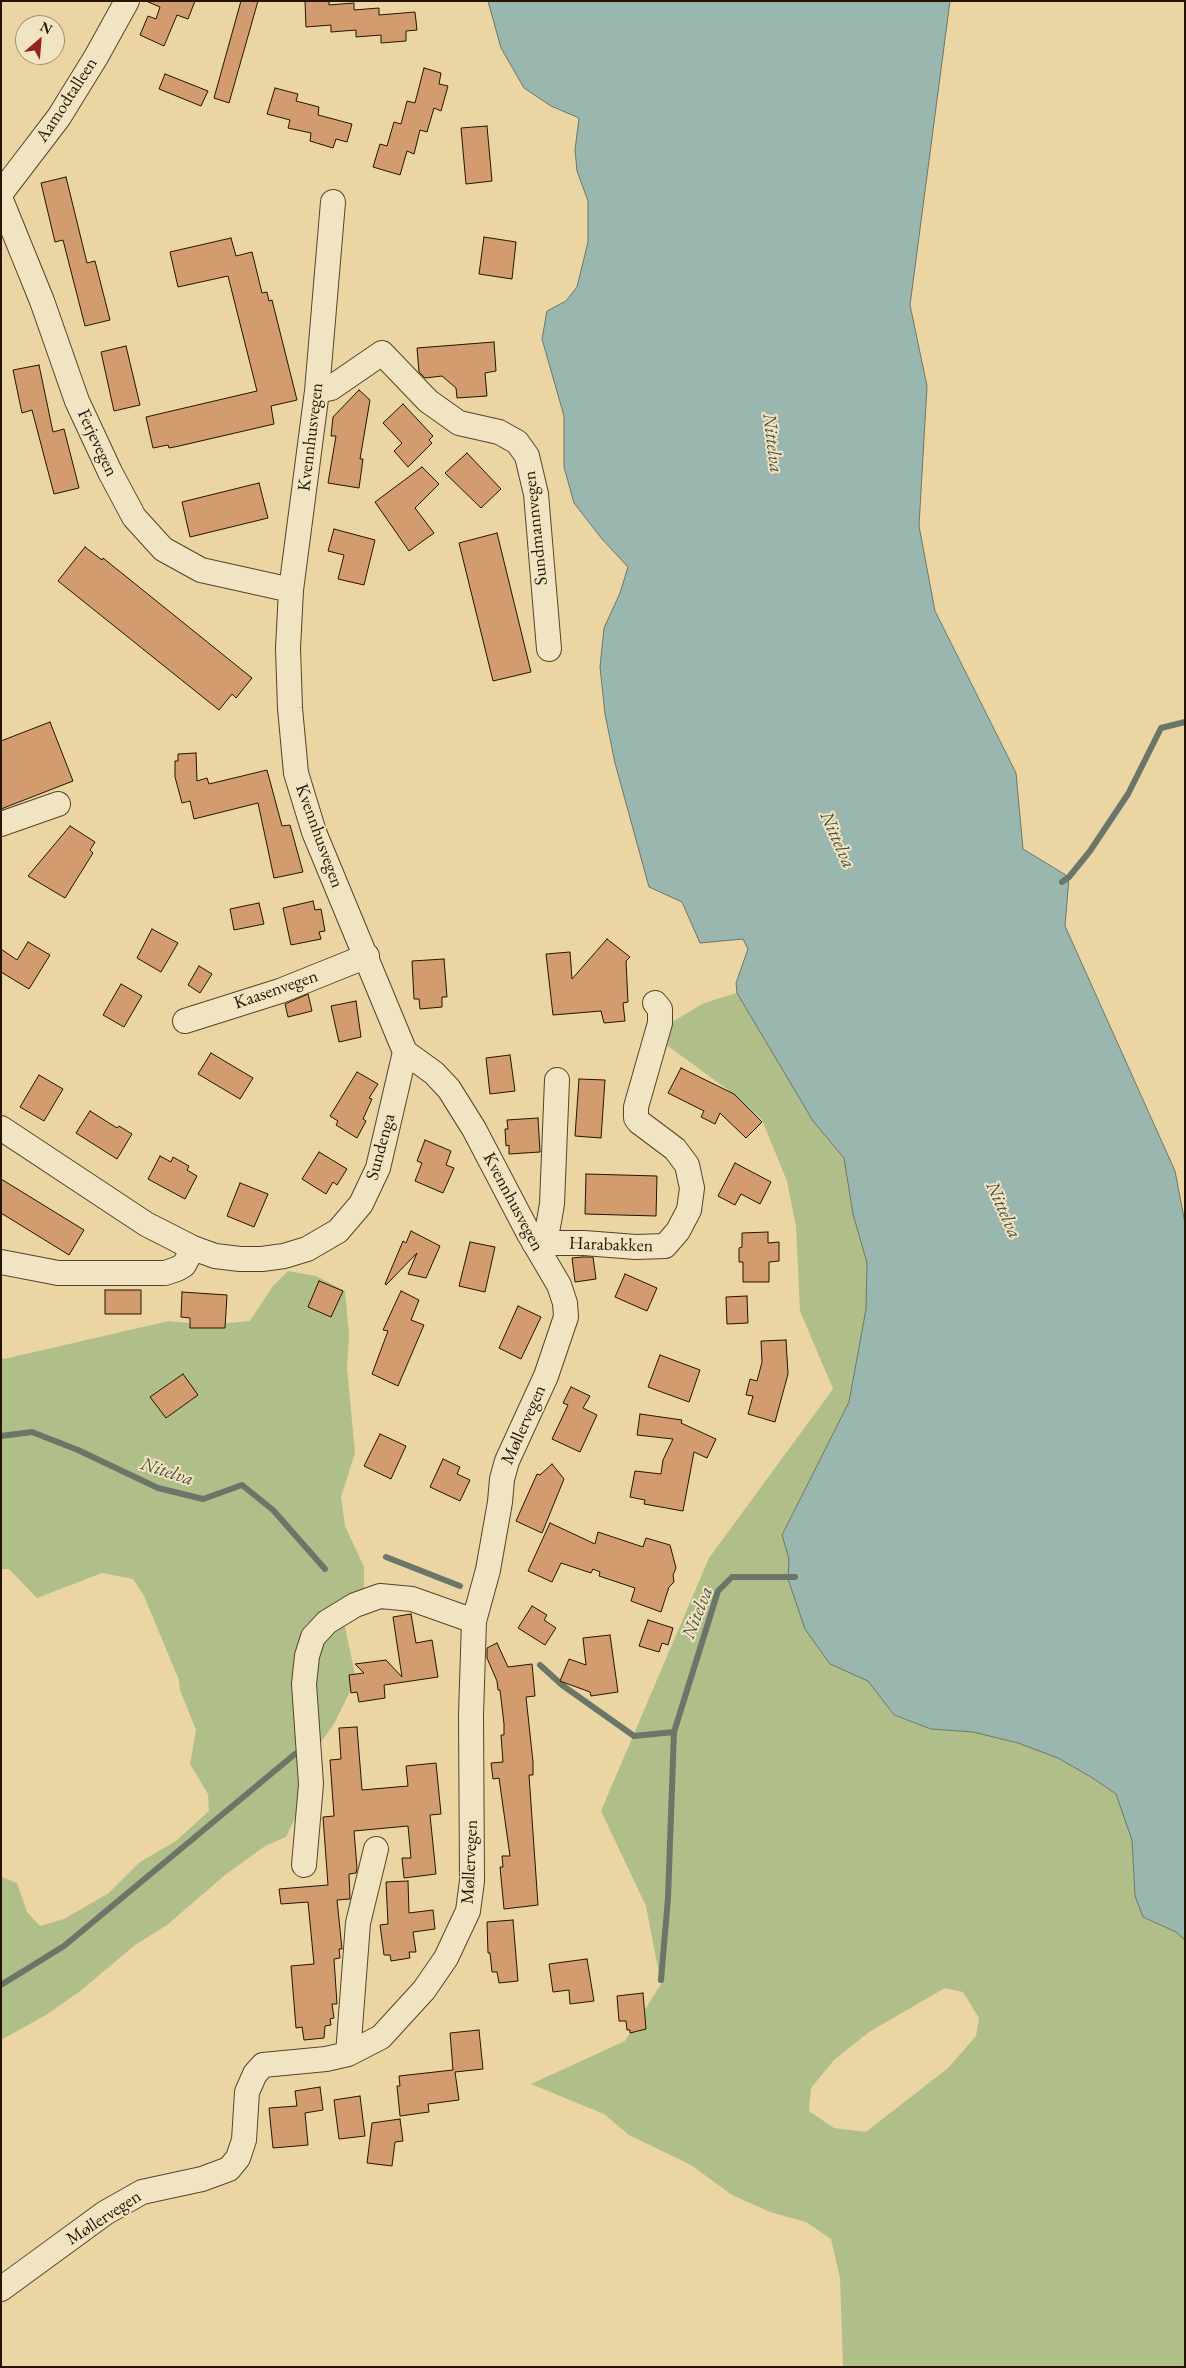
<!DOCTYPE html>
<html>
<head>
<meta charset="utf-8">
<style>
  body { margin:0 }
  #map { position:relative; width:1186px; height:2368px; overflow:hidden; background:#ead5a3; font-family:"EB Garamond",serif }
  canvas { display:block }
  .frame { position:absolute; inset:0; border:2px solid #241400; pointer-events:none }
  .north { position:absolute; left:15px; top:15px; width:50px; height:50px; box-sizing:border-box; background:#f1e4c3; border:1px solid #9f9175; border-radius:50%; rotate:27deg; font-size:14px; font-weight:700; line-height:20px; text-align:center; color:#241400 }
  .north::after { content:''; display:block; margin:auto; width:18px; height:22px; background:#8f2418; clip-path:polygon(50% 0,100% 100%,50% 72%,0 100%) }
</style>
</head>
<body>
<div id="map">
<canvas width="1186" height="2368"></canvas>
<div class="frame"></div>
<div class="north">N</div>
</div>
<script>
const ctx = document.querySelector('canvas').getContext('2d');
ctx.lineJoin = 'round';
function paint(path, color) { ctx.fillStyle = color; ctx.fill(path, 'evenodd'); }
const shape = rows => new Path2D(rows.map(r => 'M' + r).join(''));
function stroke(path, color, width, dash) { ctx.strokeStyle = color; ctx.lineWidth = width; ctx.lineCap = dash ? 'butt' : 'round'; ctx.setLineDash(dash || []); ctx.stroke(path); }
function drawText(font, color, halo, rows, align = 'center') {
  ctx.font = font + ' "EB Garamond",serif'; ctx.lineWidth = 4; ctx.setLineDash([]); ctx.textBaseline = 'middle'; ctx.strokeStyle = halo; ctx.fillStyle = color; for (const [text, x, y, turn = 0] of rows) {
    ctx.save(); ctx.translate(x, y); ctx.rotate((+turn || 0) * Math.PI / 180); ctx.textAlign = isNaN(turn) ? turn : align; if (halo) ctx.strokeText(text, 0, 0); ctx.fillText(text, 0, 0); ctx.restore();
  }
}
const green = shape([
  [737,993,813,1120,844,1158,853,1214,867,1263,866,1309,849,1402,782,1535,789,1559,788,1579,805,1629,830,1664,868,1681,894,1716,931,1729,973,1732,1018,1743,1058,1758,1091,1777,1116,1794,1132,1840,1135,1896,1143,1917,1176,1932,1185,1940,1185,2367,843,2367,840,2278,831,2239,806,2222,770,2212,732,2195,691,2165,629,2135,604,2114,531,2084,625,2041,661,1984,646,1906,601,1811,709,1558,833,1389,800,1311,796,1226,787,1181,762,1120,735,1095,657,1038,669,1024,704,1003],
  [945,1988,963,1992,979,2018,976,2036,948,2068,866,2132,834,2128,809,2111,811,2088,834,2060,869,2032],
  [288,1271,316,1276,345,1291,349,1334,347,1368,355,1453,341,1497,345,1526,364,1567,364,1591,342,1613,356,1679,334,1724,310,1757,305,1797,286,1837,265,1846,225,1875,167,1925,135,1945,79,1992,46,2015,1,2040,1,1877,17,1883,27,1912,40,1926,64,1919,109,1893,140,1862,176,1841,209,1811,208,1794,190,1764,196,1730,180,1690,179,1680,144,1596,133,1579,102,1573,37,1598,9,1569,1,1569,1,1358,4,1359,169,1321,208,1325,250,1321,273,1286]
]);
const water = shape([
  [488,1,950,1,910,305,927,386,919,526,935,611,1016,773,1023,849,1069,877,1065,926,1175,1171,1185,1223,1185,1940,1176,1932,1143,1917,1135,1896,1132,1840,1116,1794,1091,1777,1058,1758,1018,1743,973,1732,931,1729,894,1715,868,1681,830,1664,805,1629,788,1579,789,1559,782,1535,849,1402,866,1309,867,1263,853,1214,844,1158,813,1121,737,993,736,983,748,949,743,939,700,943,682,902,649,887,615,763,605,714,600,667,604,628,620,593,628,567,602,539,574,503,564,467,564,416,542,339,547,311,566,301,577,287,588,242,588,201,577,171,575,150,579,118,551,106,524,88,501,48,488,1]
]);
const stream = shape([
  [1062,882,1069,877,1090,851,1128,794,1161,728,1185,722],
  [1,1436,32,1432,78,1450,158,1488,203,1499,242,1485,273,1510,325,1569],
  [386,1557,460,1586],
  [540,1665,562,1685,634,1736,674,1732,718,1591,732,1577,795,1577],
  [661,1980,668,1898,674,1732],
  [1,1985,64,1946,295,1754]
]);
const building = shape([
  [146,1,195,1,188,19,177,15,164,46,140,35,148,16,156,19,160,7,146,1],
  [241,1,258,1,229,103,214,98,241,1],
  [305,1,329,1,329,5,354,3,354,10,379,8,379,15,415,12,417,30,406,31,406,41,381,43,381,35,356,37,356,30,331,32,331,25,306,27,305,1],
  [424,68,441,73,439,84,448,86,441,111,434,108,427,132,420,130,414,154,407,151,400,175,373,167,380,144,387,146,394,122,401,124,407,101,415,103,424,68],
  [165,74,208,91,201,106,159,89,165,74],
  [275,88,298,94,296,101,319,107,318,115,352,124,347,142,336,139,333,148,310,141,311,133,288,128,290,120,267,114,275,88],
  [487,126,492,181,466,184,461,128,487,126],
  [66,177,87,263,95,261,110,320,85,326,63,240,55,242,41,183,66,177],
  [484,237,516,242,512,279,479,274,484,237],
  [231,238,236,256,252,252,262,293,267,292,269,301,272,300,297,400,271,406,274,424,179,446,169,448,168,445,153,448,146,417,257,391,228,276,178,287,170,252,231,238],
  [494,342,496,371,485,373,487,396,457,398,456,388,442,376,425,378,419,372,417,348,494,342],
  [126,346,140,405,114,411,101,352,126,346],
  [39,365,53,432,64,429,79,488,54,494,32,410,22,413,13,370,39,365],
  [359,390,370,400,360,459,363,459,359,488,328,483,336,436,331,436,333,417,359,390],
  [403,404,433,436,429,440,432,443,408,467,394,451,402,443,383,423,403,404],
  [467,453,501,489,481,508,445,473,467,453],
  [422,467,439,484,415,508,434,533,409,551,375,502,422,467],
  [259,483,268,518,190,537,182,502,259,483],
  [334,529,375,540,364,585,338,579,344,555,328,551,334,529],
  [497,533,531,672,493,681,459,543,497,533],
  [85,547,102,560,103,558,252,678,236,698,232,694,219,710,58,581,85,547],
  [50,722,73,781,1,809,1,741,50,722],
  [196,753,197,781,207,778,209,784,267,770,282,826,290,825,303,872,274,878,258,803,194,819,190,801,182,803,175,777,175,761,178,761,178,754,196,753],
  [70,826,95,842,90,850,93,853,65,898,28,876,70,826],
  [313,901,315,910,321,909,325,931,319,932,321,939,291,945,283,908,313,901],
  [259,903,264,924,234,930,230,909,259,903],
  [152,929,178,943,161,972,137,958,152,929],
  [607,939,630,957,626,961,628,1002,623,1003,625,1021,604,1023,601,1011,553,1015,546,954,570,952,572,979,607,939],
  [28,942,50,955,29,989,1,972,1,949,17,960,28,942],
  [444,959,447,997,442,997,442,1007,420,1009,419,999,414,999,412,961,444,959],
  [199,966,212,974,200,993,188,985,199,966],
  [121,984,142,996,124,1027,103,1015,121,984],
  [308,994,312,1011,288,1017,285,1004,308,994],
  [356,1001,361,1037,339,1042,331,1006,356,1001],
  [211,1053,253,1078,240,1099,198,1074,211,1053],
  [510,1055,515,1091,490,1094,486,1058,510,1055],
  [681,1068,734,1094,762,1122,746,1138,720,1113,715,1124,701,1117,704,1111,668,1093,681,1068],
  [357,1072,378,1084,369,1098,372,1099,363,1119,366,1121,357,1138,336,1125,338,1121,330,1116,357,1072],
  [39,1075,63,1089,44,1121,20,1107,39,1075],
  [579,1079,605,1080,601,1138,575,1136,579,1079],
  [90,1111,117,1128,119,1126,132,1134,117,1159,76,1133,90,1111],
  [538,1118,540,1152,509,1154,509,1145,506,1146,505,1129,508,1129,507,1120,538,1118],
  [425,1140,451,1151,446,1165,454,1168,443,1193,415,1181,422,1163,417,1161,425,1140],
  [319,1152,347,1169,337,1185,333,1182,326,1194,302,1179,319,1152],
  [160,1156,171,1162,173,1157,189,1166,187,1170,197,1176,185,1199,148,1179,160,1156],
  [735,1163,771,1182,760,1204,741,1194,735,1205,718,1196,735,1163],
  [586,1174,657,1176,656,1216,585,1214,586,1174],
  [1,1179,84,1230,69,1255,1,1213,1,1179],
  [240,1183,268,1194,254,1227,227,1216,240,1183],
  [411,1231,440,1246,426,1278,408,1274,417,1253,386,1285,385,1284,403,1241,406,1243,411,1231],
  [768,1232,768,1243,779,1242,779,1261,769,1262,769,1282,743,1282,743,1262,739,1262,739,1248,742,1247,742,1233,768,1232],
  [470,1242,495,1247,485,1292,459,1286,470,1242],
  [582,1257,593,1257,596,1279,575,1282,572,1258,582,1257],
  [625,1274,657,1288,647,1311,615,1297,625,1274],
  [319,1281,343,1291,331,1317,308,1307,319,1281],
  [105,1290,141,1290,141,1314,105,1314,105,1290],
  [401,1291,419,1300,411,1320,424,1325,398,1386,372,1374,388,1331,383,1330,401,1291],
  [182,1292,227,1295,225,1328,190,1328,190,1318,181,1317,182,1292],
  [747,1296,748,1323,727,1324,726,1297,747,1296],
  [518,1306,541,1317,521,1359,499,1348,518,1306],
  [786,1340,788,1374,775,1422,748,1414,753,1396,746,1395,750,1379,757,1381,762,1362,761,1341,786,1340],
  [660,1355,700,1370,689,1402,648,1387,660,1355],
  [183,1374,198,1395,166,1418,150,1397,183,1374],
  [571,1387,590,1396,583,1408,597,1415,580,1452,552,1439,568,1405,563,1403,571,1387],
  [640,1414,682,1420,681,1423,716,1439,707,1458,694,1452,683,1511,644,1504,645,1500,630,1497,635,1471,661,1474,663,1460,673,1439,637,1435,640,1414],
  [380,1434,406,1446,391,1479,364,1466,380,1434],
  [443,1459,460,1467,457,1474,470,1480,460,1501,430,1487,443,1459],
  [552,1464,564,1479,542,1533,516,1521,537,1474,540,1475,552,1464],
  [550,1523,595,1544,598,1532,643,1547,646,1538,670,1545,676,1568,673,1575,674,1582,669,1587,661,1612,631,1601,635,1588,599,1576,600,1572,593,1569,591,1573,561,1563,552,1582,528,1571,550,1523],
  [532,1606,547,1615,544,1620,556,1628,545,1645,518,1628,532,1606],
  [411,1614,416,1643,432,1640,438,1677,384,1685,385,1698,359,1702,357,1692,351,1693,349,1675,364,1673,355,1664,386,1660,402,1677,393,1617,411,1614],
  [648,1620,673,1628,668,1645,662,1643,659,1652,639,1646,648,1620],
  [610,1635,618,1692,591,1696,590,1692,560,1681,569,1659,586,1665,583,1638,610,1635],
  [497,1643,508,1667,532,1664,535,1696,526,1697,533,1762,533,1775,529,1775,538,1905,504,1909,500,1867,503,1867,502,1856,510,1856,499,1778,493,1779,491,1763,503,1762,501,1735,504,1735,504,1724,500,1690,498,1690,497,1681,487,1658,487,1648,497,1643],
  [357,1727,362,1790,408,1786,406,1766,436,1763,441,1814,430,1815,436,1874,404,1878,402,1858,411,1858,408,1826,354,1831,357,1868,356,1873,349,1874,350,1899,337,1900,342,1949,339,1949,340,1958,334,1959,337,2004,332,2004,334,2018,330,2019,331,2025,325,2026,324,2038,304,2040,302,2027,296,2028,291,1966,314,1964,308,1902,281,1904,279,1889,328,1885,323,1817,334,1816,330,1760,341,1759,339,1728,357,1727],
  [408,1881,409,1913,433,1910,435,1929,413,1932,416,1952,409,1952,410,1958,391,1961,390,1955,384,1955,380,1925,388,1924,386,1882,408,1881],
  [513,1920,518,1981,499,1983,497,1972,492,1972,490,1953,488,1953,487,1922,513,1920],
  [587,1959,594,2001,570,2004,569,1990,553,1992,549,1964,587,1959],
  [643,1993,646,2029,630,2033,630,2030,627,2030,626,2021,619,2021,617,1996,643,1993],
  [479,2030,483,2069,455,2072,459,2100,428,2104,429,2112,400,2116,397,2086,400,2086,399,2076,453,2070,450,2033,479,2030],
  [320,2087,323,2110,305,2113,308,2145,273,2148,269,2108,297,2106,295,2091,320,2087],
  [360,2096,365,2136,339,2139,334,2100,360,2096],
  [400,2119,403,2141,395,2142,392,2166,367,2163,372,2123,400,2119]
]);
const street = shape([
  [1,193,59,117,96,57,127,1],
  [1,200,42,301,77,401,110,472,134,517,163,549,201,570,291,590],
  [317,391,331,388,382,353,428,401,459,423,499,432,517,442,527,456,536,494,549,649],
  [1,824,58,804],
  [185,1021,280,991,367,956],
  [1,1128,146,1224,193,1248,215,1256,240,1259,262,1259,284,1256,307,1249,338,1231,361,1204,378,1168,405,1052],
  [534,1243,584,1243,636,1247,665,1246,678,1231,689,1210,692,1188,687,1165,675,1149,639,1122,636,1118,636,1107,660,1023,660,1009,655,1003],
  [534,1243,548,1227,552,1204,557,1080],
  [1,1262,58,1273,165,1273,177,1269,184,1265,193,1248],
  [304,1865,311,1784,304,1684,307,1656,313,1637,327,1622,355,1605,380,1596,412,1599,474,1621],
  [348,2054,358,1923,376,1849],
  [1,2289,105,2213,142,2192,202,2179,229,2169,238,2158,244,2140,247,2092,255,2074,263,2065,326,2059,348,2054,381,2037,424,1990,446,1958,468,1911,472,1881,471,1715,474,1621,488,1570,500,1502,502,1479,507,1461,546,1376,566,1317,565,1303,559,1285,529,1234,474,1129,449,1089,434,1073,405,1052,314,832,296,773,290,708,288,648,291,590,317,391,333,202]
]);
const streetNames = [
  ["Aamodtalleen",67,100,-57],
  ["Kvennhusvegen",311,437,-83],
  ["Ferjevegen",97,443,65],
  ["Sundmannvegen",536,528,-96],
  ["Kvennhusvegen",319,836,70],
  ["Kaasenvegen",276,990,-19],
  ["Sundenga",381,1147,-75],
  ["Kvennhusvegen",513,1202,62],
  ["Harabakken",611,1245,2],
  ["Møllervegen",524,1425,-66],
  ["Møllervegen",470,1862,-87],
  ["Møllervegen",104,2218,-33]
];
const waterNames = [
  ["Nittelva",772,443,83],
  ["Nittelva",837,840,66],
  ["Nittelva",1003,1210,66],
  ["Nitelva",167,1472,18],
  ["Nitelva",698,1613,-69]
];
paint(green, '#b0be8a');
paint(water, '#9ab7af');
stroke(water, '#6b7669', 1);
stroke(stream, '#6b7669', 6);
paint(building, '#d39c6e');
stroke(building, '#241400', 1);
stroke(street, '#564429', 26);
stroke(street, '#f1e4c3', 24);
drawText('18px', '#241400', '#f1e4c3', streetNames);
drawText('italic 19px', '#4d4d3d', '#f1e4c3', waterNames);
</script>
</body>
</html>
